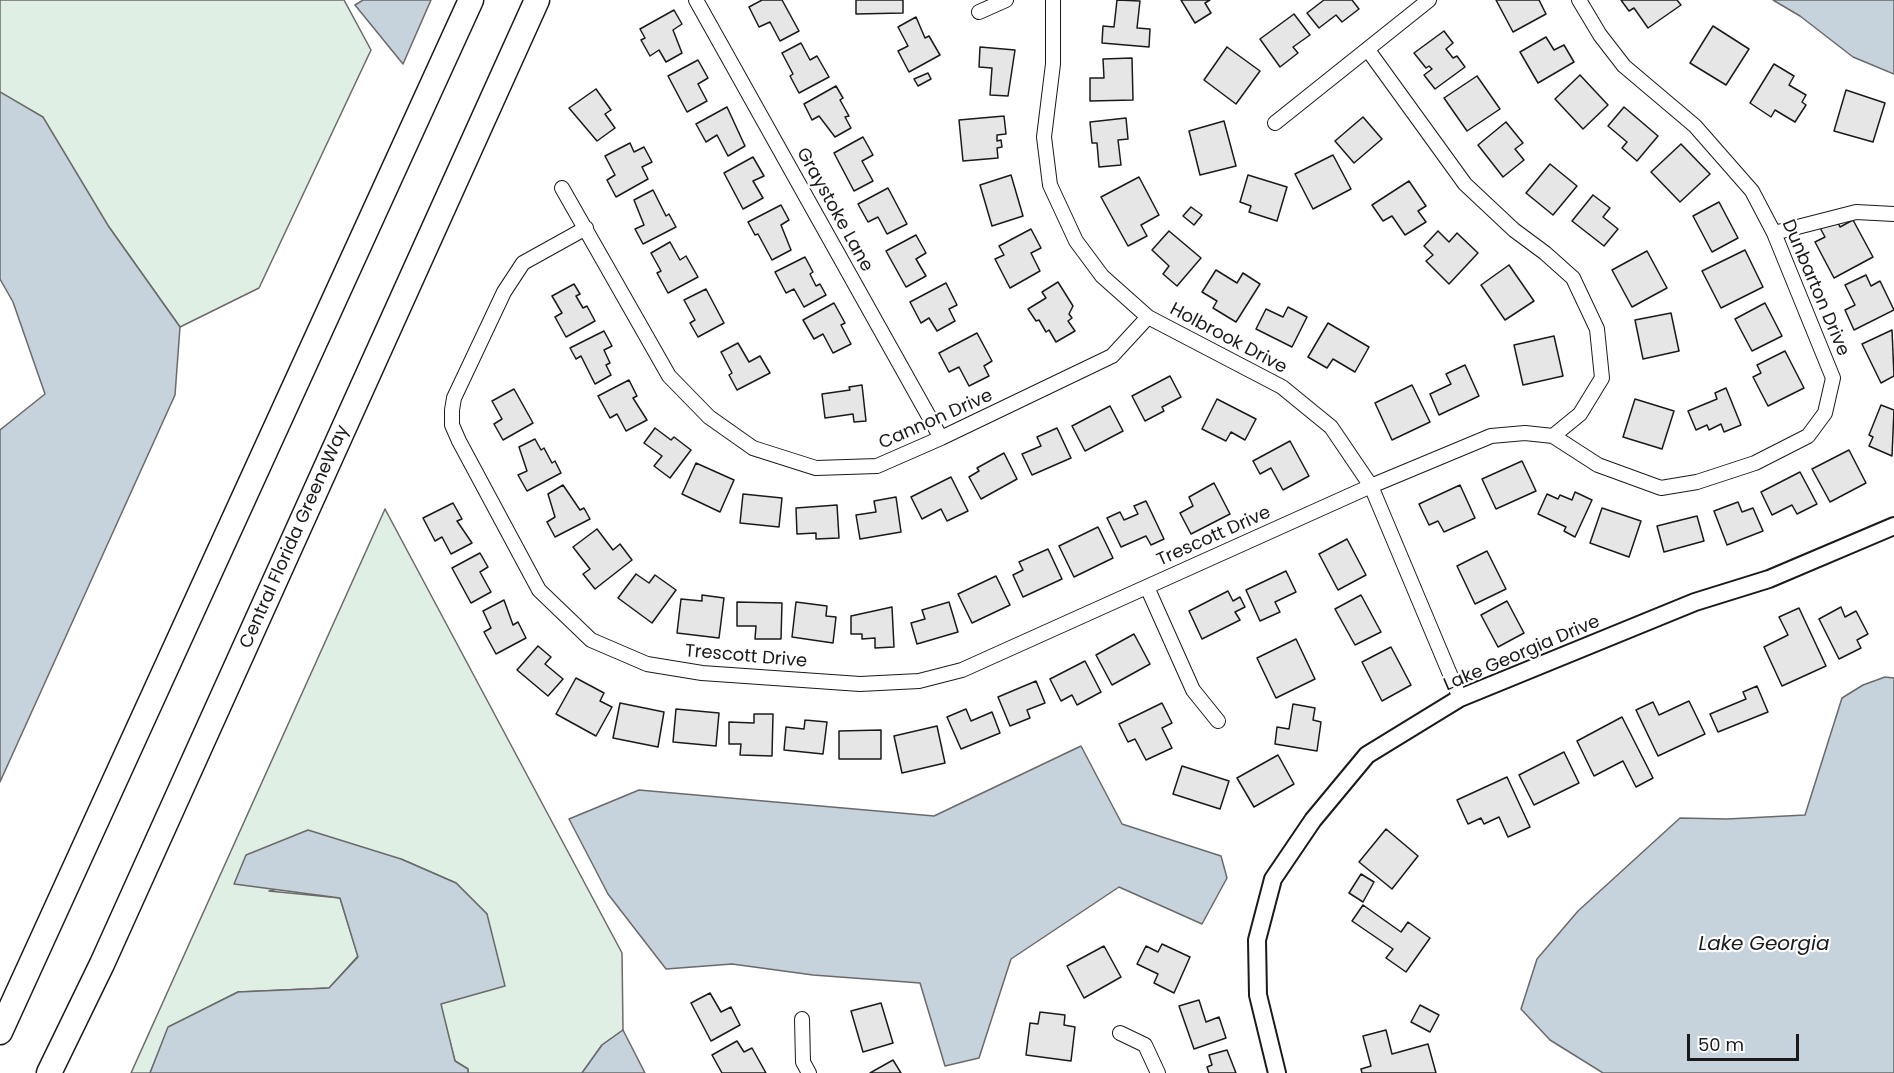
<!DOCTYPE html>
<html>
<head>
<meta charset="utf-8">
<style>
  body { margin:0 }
  #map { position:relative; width:1894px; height:1073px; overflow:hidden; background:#fff; font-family:Poppins,sans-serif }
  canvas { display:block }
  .scale { position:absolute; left:1687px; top:1034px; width:112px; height:27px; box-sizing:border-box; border:3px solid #1a1a1a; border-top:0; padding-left:8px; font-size:18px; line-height:21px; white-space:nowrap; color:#1a1a1a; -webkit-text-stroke:4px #fff; paint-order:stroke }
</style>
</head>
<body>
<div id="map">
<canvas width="1894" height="1073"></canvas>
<div class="scale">50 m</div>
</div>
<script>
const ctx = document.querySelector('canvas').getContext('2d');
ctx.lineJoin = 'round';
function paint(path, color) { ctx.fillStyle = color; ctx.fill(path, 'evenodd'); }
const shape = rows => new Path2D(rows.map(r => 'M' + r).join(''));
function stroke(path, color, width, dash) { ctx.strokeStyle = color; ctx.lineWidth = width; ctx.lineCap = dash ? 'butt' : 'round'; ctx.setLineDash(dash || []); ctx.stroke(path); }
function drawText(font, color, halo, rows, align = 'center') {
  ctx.font = font + ' Poppins,sans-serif'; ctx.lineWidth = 4.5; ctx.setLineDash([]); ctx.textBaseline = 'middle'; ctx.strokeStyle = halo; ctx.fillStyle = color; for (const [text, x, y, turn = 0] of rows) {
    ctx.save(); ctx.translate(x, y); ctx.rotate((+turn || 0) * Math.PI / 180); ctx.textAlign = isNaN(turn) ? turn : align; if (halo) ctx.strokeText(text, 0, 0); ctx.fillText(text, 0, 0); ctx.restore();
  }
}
const green = shape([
  [0,0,344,0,371,50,259,288,180,327,109,227,0,97,0,0],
  [385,509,622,953,623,1030,602,1045,582,1073,468,1073,468,1069,455,1061,440,1004,487,914,456,883,401,859,269,891,340,898,358,956,329,988,238,992,169,1027,150,1073,131,1073,385,509]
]);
const water = shape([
  [363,0,431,0,403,64,355,5,363,0],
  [1773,0,1894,0,1894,74,1853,57,1800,16,1773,0],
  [0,92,43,117,109,227,180,327,175,395,0,782,0,430,45,394,13,302,0,279,0,92],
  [1885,677,1894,678,1894,1073,1603,1073,1550,1040,1521,1009,1537,959,1578,911,1680,818,1727,819,1805,815,1842,698,1863,685,1885,677],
  [1081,746,1122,824,1221,856,1227,878,1202,924,1119,887,1011,959,979,1058,945,1066,920,983,813,975,732,964,666,969,608,894,569,819,639,790,934,816,1081,746],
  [308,830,401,859,456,883,487,914,505,986,441,1004,455,1061,468,1069,468,1073,150,1073,168,1027,238,992,329,988,358,957,340,898,234,884,246,855,308,830],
  [623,1030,645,1073,582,1073,602,1045,623,1030]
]);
const building = shape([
  [762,0,782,0,799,31,780,41,770,22,759,27,749,7,762,0],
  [856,0,903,0,903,13,856,14,856,0],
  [1117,0,1140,1,1137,28,1150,29,1149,47,1102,43,1103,26,1114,27,1117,0],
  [1181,0,1210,0,1205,3,1211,13,1195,23,1181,0],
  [1324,0,1352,0,1359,9,1342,22,1336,15,1319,28,1307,13,1324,0],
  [1496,0,1539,0,1546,14,1513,32,1496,0],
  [1621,0,1677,0,1681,5,1648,28,1634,8,1629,11,1621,0],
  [674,10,682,24,673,30,682,53,666,62,659,50,650,56,641,40,645,38,640,29,674,10],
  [1294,14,1310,35,1293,47,1298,53,1280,67,1260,39,1294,14],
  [916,17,925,38,929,36,940,55,909,72,898,51,908,46,898,27,916,17],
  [1713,26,1749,49,1726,85,1690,63,1713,26],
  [1444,31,1453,43,1446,49,1453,58,1457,56,1465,67,1435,89,1424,75,1432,69,1429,66,1426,68,1414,53,1444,31],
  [1546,37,1554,50,1564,45,1574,62,1538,83,1520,52,1546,37],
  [801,43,810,60,817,56,829,77,799,93,790,76,793,74,782,53,801,43],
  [980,47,1015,50,1008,96,990,95,992,68,979,67,980,47],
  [1227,47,1260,71,1236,104,1204,80,1227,47],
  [1132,58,1133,100,1090,101,1090,78,1104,78,1103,59,1132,58],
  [698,60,708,78,698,84,707,101,687,112,668,76,698,60],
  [1774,64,1794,76,1789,85,1806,95,1802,102,1806,105,1795,122,1775,110,1771,117,1750,103,1774,64],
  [928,73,931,79,918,86,914,79,928,73],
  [1580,75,1608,105,1583,129,1555,99,1580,75],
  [1477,76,1500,109,1467,131,1444,98,1477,76],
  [836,86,843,98,840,100,849,116,845,117,851,128,835,137,819,116,812,120,804,104,836,86],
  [596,89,611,110,605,114,615,128,597,141,569,108,596,89],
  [1846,90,1885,103,1873,142,1834,131,1846,90],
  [727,107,745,146,728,156,717,135,706,142,696,124,727,107],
  [1624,107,1658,136,1637,161,1622,148,1627,142,1608,126,1624,107],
  [1004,116,1006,134,997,135,997,141,1001,140,1002,147,997,148,998,158,963,161,959,120,1004,116],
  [1363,117,1382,139,1354,163,1335,141,1363,117],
  [1126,118,1128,139,1118,140,1121,165,1099,167,1097,143,1092,143,1090,122,1126,118],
  [1224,121,1236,166,1200,175,1189,131,1224,121],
  [1506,122,1523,143,1515,149,1524,160,1503,177,1478,145,1506,122],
  [863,137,873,155,862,161,873,181,854,191,834,153,863,137],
  [630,143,634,152,644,147,652,162,642,167,648,179,616,197,607,180,615,175,605,156,630,143],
  [1681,144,1710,174,1680,202,1651,172,1681,144],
  [1333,155,1351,189,1313,209,1295,174,1333,155],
  [753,157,764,176,753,181,763,198,743,209,724,173,753,157],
  [1550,164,1577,186,1553,215,1526,193,1550,164],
  [1011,175,1023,216,992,226,980,185,1011,175],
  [1248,175,1287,187,1277,221,1249,212,1251,206,1240,202,1248,175],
  [1139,177,1159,215,1141,225,1147,236,1128,246,1101,197,1139,177],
  [1409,181,1426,206,1418,211,1426,222,1405,235,1392,216,1383,221,1372,205,1409,181],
  [888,188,907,224,887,234,878,217,868,222,858,204,888,188],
  [653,190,666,216,669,214,676,227,643,244,635,229,644,225,634,200,653,190],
  [1593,195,1610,208,1603,217,1618,229,1604,246,1572,221,1593,195],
  [1719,202,1738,238,1712,252,1693,216,1719,202],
  [781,205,789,220,781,225,791,250,772,260,758,234,755,235,748,222,781,205],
  [1191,207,1202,215,1194,225,1183,216,1191,207],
  [1836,218,1840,227,1853,220,1873,257,1834,278,1815,242,1825,237,1819,226,1836,218],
  [1031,229,1041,248,1031,253,1040,271,1010,288,995,259,1004,255,999,246,1031,229],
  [1169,231,1201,258,1177,286,1163,274,1169,266,1152,250,1169,231],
  [1438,231,1449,242,1457,233,1478,253,1449,284,1426,261,1433,255,1424,246,1438,231],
  [916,235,926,253,916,259,926,276,906,287,886,251,916,235],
  [670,242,680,260,686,256,698,277,668,293,657,273,661,271,651,253,670,242],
  [1745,250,1763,287,1721,308,1702,271,1745,250],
  [1647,251,1667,288,1632,307,1612,270,1647,251],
  [805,257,813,272,810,274,816,286,820,284,826,295,804,307,794,289,786,293,775,272,805,257],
  [1509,265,1534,301,1505,320,1481,285,1509,265],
  [1216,270,1237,283,1243,273,1260,284,1236,322,1213,308,1217,301,1202,292,1216,270],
  [1866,275,1871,286,1880,281,1894,310,1854,330,1845,310,1855,305,1845,285,1866,275],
  [1058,282,1073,306,1069,314,1072,318,1068,321,1075,331,1056,342,1049,330,1046,332,1039,320,1036,321,1028,309,1046,298,1042,292,1058,282],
  [946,283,957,305,949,309,955,321,937,331,929,318,921,323,910,302,946,283],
  [574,284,580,294,576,296,583,308,587,306,595,321,566,337,555,317,562,313,552,296,574,284],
  [706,289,724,323,698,337,690,323,695,320,684,300,706,289],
  [834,303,845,323,841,325,851,344,833,353,823,334,814,339,803,320,834,303],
  [1765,303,1782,336,1752,351,1735,319,1765,303],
  [1288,307,1307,317,1292,347,1256,329,1266,309,1283,317,1288,307],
  [1671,313,1679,351,1643,359,1635,320,1671,313],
  [1328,323,1369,347,1355,372,1333,359,1327,368,1308,357,1328,323],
  [1892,330,1894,376,1881,383,1862,344,1892,330],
  [604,331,612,346,604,350,610,363,606,365,611,375,595,384,581,356,576,359,570,348,604,331],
  [977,333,992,361,984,366,989,376,969,386,959,367,949,372,939,353,977,333],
  [1554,336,1563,376,1523,385,1514,345,1554,336],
  [738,343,749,362,760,356,770,373,737,390,729,375,732,373,721,352,738,343],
  [1785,351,1804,388,1768,406,1753,377,1761,373,1757,365,1785,351],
  [1465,365,1479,396,1439,415,1430,394,1451,384,1446,374,1465,365],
  [1170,376,1181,397,1162,407,1164,411,1145,421,1132,396,1170,376],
  [629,380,637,396,633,398,647,420,626,431,617,414,610,418,598,396,629,380],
  [862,385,866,421,854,422,853,414,825,418,822,394,850,390,849,387,862,385],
  [1412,385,1430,422,1392,440,1375,403,1412,385],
  [1726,388,1741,425,1724,432,1721,424,1709,430,1707,425,1696,430,1688,411,1717,399,1715,393,1726,388],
  [514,389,533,423,503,440,494,424,502,419,492,401,514,389],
  [1217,399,1256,419,1245,440,1231,432,1226,441,1202,429,1217,399],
  [1635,399,1674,411,1662,449,1623,437,1635,399],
  [1881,405,1894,410,1892,456,1869,446,1873,437,1869,435,1881,405],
  [1110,406,1123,431,1085,451,1072,426,1110,406],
  [655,428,671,440,674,437,691,450,670,478,654,466,662,456,644,443,655,428],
  [1057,428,1071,458,1032,475,1022,454,1041,446,1037,437,1057,428],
  [535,439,541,450,544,448,552,463,555,461,561,473,527,491,518,475,527,471,519,447,535,439],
  [1290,441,1309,476,1283,490,1271,468,1260,474,1253,461,1290,441],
  [1849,450,1866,483,1830,502,1812,469,1849,450],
  [1004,453,1017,479,981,499,969,477,979,471,977,468,1004,453],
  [1522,461,1536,491,1496,509,1482,479,1522,461],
  [696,463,734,480,720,512,682,494,696,463],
  [1800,472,1817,504,1797,514,1792,505,1772,515,1761,492,1800,472],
  [951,477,968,511,947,521,941,509,922,519,911,497,951,477],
  [1214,483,1230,514,1191,534,1180,513,1193,506,1189,497,1214,483],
  [563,485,580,510,584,508,590,519,555,537,547,522,555,517,548,494,563,485],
  [1460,485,1475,518,1444,532,1438,521,1429,525,1419,504,1460,485],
  [1575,492,1592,500,1575,537,1564,531,1566,527,1538,514,1547,494,1558,499,1560,495,1572,500,1575,492],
  [743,494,782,498,779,527,740,523,743,494],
  [896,497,901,532,860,539,856,515,876,512,874,501,896,497],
  [1146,501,1164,539,1151,545,1146,536,1121,547,1107,518,1120,512,1124,520,1138,514,1134,506,1146,501],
  [1738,502,1742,512,1753,508,1763,531,1727,545,1714,511,1738,502],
  [453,503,462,519,457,521,472,543,451,554,442,537,435,541,423,518,453,503],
  [837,505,839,538,816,539,816,533,797,534,796,508,837,505],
  [1602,508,1641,521,1629,557,1590,543,1602,508],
  [1697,516,1704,541,1664,552,1657,526,1697,516],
  [1098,527,1113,558,1074,577,1059,546,1098,527],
  [597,529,613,550,620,544,632,560,595,589,583,574,590,569,573,547,597,529],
  [1347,539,1366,575,1338,590,1319,554,1347,539],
  [1048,549,1062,579,1023,597,1013,575,1023,570,1019,562,1048,549],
  [1487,551,1506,589,1475,604,1457,566,1487,551],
  [480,553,488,567,480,572,491,592,471,603,452,568,480,553],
  [1286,571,1296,592,1275,602,1280,612,1260,621,1246,590,1286,571],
  [636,574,649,583,655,575,676,590,652,623,618,598,636,574],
  [996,576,1010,605,972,623,958,594,996,576],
  [1228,591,1233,601,1240,597,1245,607,1235,612,1240,620,1202,639,1189,611,1228,591],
  [702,595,724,598,719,638,677,633,681,599,702,601,702,595],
  [1361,595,1381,632,1355,645,1335,609,1361,595],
  [504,600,513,625,518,622,526,638,496,654,484,632,491,628,483,611,504,600],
  [1507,601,1524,633,1498,647,1481,615,1507,601],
  [737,602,782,603,781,639,755,639,756,626,737,626,737,602],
  [796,602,827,606,826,616,836,617,833,643,792,637,796,602],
  [949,602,958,632,917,644,911,623,925,619,922,610,949,602],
  [892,607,894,647,875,648,875,638,862,639,862,634,851,634,851,616,892,607],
  [1841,607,1845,617,1856,611,1868,634,1857,640,1861,648,1839,659,1819,619,1841,607],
  [1799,608,1826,666,1782,686,1764,647,1788,635,1779,617,1799,608],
  [1134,634,1150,664,1112,685,1096,655,1134,634],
  [1296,639,1315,679,1276,698,1257,658,1296,639],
  [538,646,551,657,545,664,563,679,548,696,517,670,538,646],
  [1391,647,1411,685,1382,701,1362,662,1391,647],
  [1085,661,1101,692,1077,705,1072,695,1061,701,1050,679,1085,661],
  [576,678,604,693,600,701,612,707,596,736,556,714,576,678],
  [1036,681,1045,703,1027,710,1030,718,1010,726,998,697,1036,681],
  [1757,686,1768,712,1718,732,1710,714,1746,699,1743,692,1757,686],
  [1689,701,1705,734,1658,756,1636,710,1653,702,1659,715,1689,701],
  [620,703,664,712,658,747,613,738,620,703],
  [1162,703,1172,723,1162,728,1172,748,1146,760,1135,739,1128,742,1119,724,1162,703],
  [1293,704,1315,708,1313,720,1321,722,1317,751,1275,744,1277,727,1289,729,1293,704],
  [676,709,719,713,716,746,673,742,676,709],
  [966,709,971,721,992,712,1000,733,961,749,947,717,966,709],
  [754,714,773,714,772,756,740,755,741,744,729,744,729,722,754,723,754,714],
  [1622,717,1653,778,1636,787,1623,761,1594,776,1577,741,1622,717],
  [805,720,827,722,823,754,784,750,786,727,804,729,805,720],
  [937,726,945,763,902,773,894,736,937,726],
  [881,730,881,759,839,759,839,731,881,730],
  [1564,752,1579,783,1534,805,1519,775,1564,752],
  [1278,755,1294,784,1254,807,1237,778,1278,755],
  [1182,766,1229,781,1220,809,1173,794,1182,766],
  [1507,777,1530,827,1508,837,1499,817,1484,824,1481,818,1468,824,1457,800,1507,777],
  [1386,829,1418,856,1392,889,1359,862,1386,829],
  [1361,874,1374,882,1363,902,1349,893,1361,874],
  [1363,905,1401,932,1408,922,1430,938,1406,972,1386,958,1393,949,1352,921,1363,905],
  [1162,944,1190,957,1174,993,1154,983,1158,974,1137,964,1146,946,1158,952,1162,944],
  [1104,946,1121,977,1084,998,1067,966,1104,946],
  [710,993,721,1012,731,1007,740,1025,711,1041,691,1003,710,993],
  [1199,1000,1206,1022,1219,1017,1226,1038,1194,1049,1179,1006,1199,1000],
  [881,1003,893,1043,863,1052,851,1011,881,1003],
  [1420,1005,1439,1015,1430,1032,1411,1022,1420,1005],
  [1040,1012,1065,1015,1064,1025,1075,1027,1071,1061,1026,1055,1030,1023,1038,1024,1040,1012],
  [1386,1030,1392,1054,1428,1044,1436,1073,1362,1073,1361,1069,1371,1066,1363,1036,1386,1030],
  [737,1041,744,1052,752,1048,766,1073,722,1073,712,1055,737,1041],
  [1227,1050,1236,1073,1209,1073,1207,1067,1212,1065,1209,1055,1227,1050],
  [893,1060,901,1073,870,1073,893,1060]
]);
const minor = shape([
  [696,0,941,438],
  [1053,0,1053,64,1044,137,1050,185,1076,241,1102,276,1148,317,1282,387,1331,427,1371,486,1460,698],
  [979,12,1006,0],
  [1368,50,1465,184,1514,230,1545,253,1573,278,1597,329,1602,378,1580,414,1553,436],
  [1275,123,1429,0],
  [562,188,669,376,709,417,753,448,816,468,877,466,941,438,1112,356,1148,317],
  [586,228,523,263,504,292,454,398,452,410,452,425,459,441,539,590,591,640,647,664,702,673,860,684,919,681,962,670,1371,486,1491,436,1525,433,1553,436,1598,465,1661,488,1697,482,1755,463,1808,436,1825,413,1833,378,1774,233,1752,191,1695,126,1624,66,1600,35,1579,0],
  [1774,233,1856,212,1894,214],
  [1147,587,1193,690,1218,721],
  [802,1019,803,1062,809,1073],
  [1120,1033,1145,1045,1158,1073]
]);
const tertiary = shape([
  [1277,1073,1258,995,1257,940,1273,879,1313,820,1367,755,1460,698,1695,602,1769,579,1894,526]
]);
const motorway = shape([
  [0,1032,471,0],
  [49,1073,102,964,537,0]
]);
const streetNames = [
  ["Graystoke Lane",834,210,61],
  ["Dunbarton Drive",1815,288,67],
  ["Holbrook Drive",1228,339,28],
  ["Cannon Drive",936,420,-24],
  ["Central Florida GreeneWay",295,537,-66],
  ["Trescott Drive",1214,537,-24],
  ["Lake Georgia Drive",1522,654,-23],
  ["Trescott Drive",746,657,5]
];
const waterNames = [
  ["Lake Georgia",1764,945]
];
paint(green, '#e0efe3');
stroke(green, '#6a6a6a', 1.5);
paint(water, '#c6d2dc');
stroke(water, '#6a6a6a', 1.5);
paint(building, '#e6e6e6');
stroke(building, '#1a1a1a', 1.5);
stroke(minor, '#1a1a1a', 16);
stroke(tertiary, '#1a1a1a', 20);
stroke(motorway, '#1a1a1a', 27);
stroke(minor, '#fff', 14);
stroke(tertiary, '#fff', 16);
stroke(motorway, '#fff', 24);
drawText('18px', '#1a1a1a', '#fff', streetNames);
drawText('italic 20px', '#1a1a1a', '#fff', waterNames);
</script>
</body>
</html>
